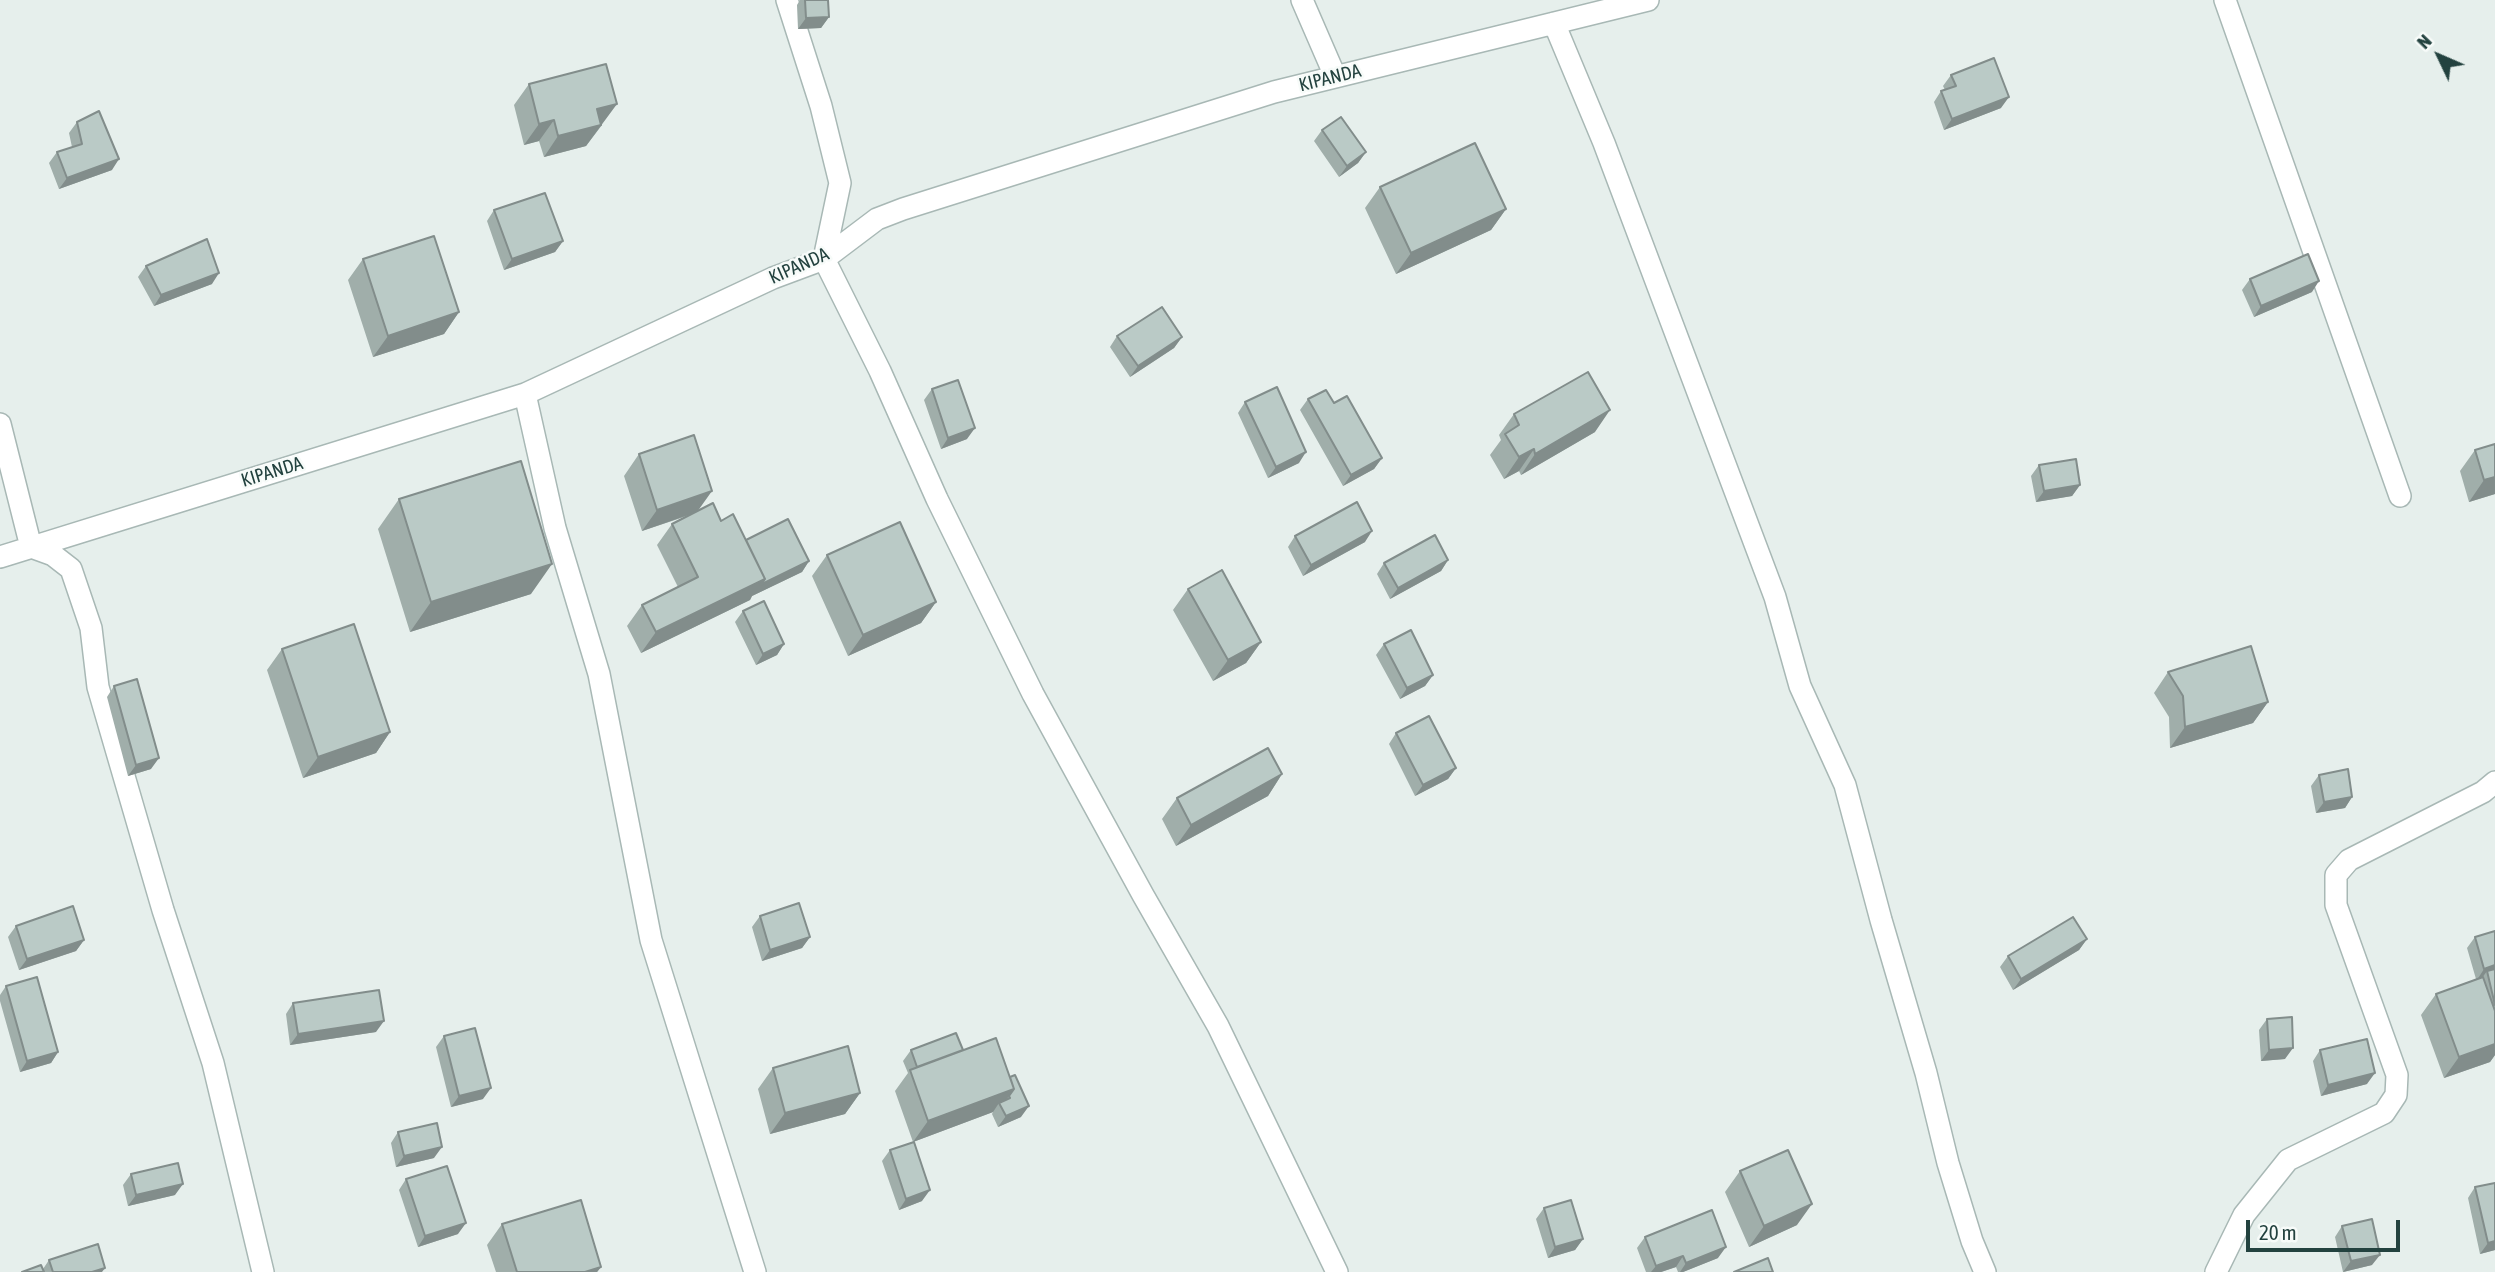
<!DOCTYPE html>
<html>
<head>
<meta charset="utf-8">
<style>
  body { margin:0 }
  #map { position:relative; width:2495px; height:1272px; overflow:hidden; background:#e6efec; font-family:"Asap Condensed",sans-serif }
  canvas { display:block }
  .north { position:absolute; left:2404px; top:21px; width:70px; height:70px; -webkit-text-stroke:5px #f7fbf9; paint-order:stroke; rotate:314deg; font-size:19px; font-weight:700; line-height:28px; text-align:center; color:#23423f }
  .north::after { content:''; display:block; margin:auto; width:24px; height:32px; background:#23423f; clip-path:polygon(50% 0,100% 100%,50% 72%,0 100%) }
  .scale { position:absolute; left:2246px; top:1220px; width:154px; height:32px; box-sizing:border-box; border:4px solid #23423f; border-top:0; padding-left:9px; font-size:21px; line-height:24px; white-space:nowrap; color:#23423f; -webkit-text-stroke:5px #f7fbf9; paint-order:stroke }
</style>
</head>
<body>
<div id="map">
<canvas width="2495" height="1272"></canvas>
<div class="north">N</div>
<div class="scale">20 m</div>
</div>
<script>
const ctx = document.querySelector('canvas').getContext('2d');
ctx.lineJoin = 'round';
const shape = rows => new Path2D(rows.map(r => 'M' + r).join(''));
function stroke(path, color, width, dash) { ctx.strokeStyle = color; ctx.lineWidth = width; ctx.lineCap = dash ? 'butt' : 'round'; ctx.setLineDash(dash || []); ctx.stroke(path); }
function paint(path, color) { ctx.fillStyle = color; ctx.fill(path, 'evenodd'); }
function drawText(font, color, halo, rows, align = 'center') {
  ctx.font = font + ' "Asap Condensed",sans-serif'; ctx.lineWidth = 5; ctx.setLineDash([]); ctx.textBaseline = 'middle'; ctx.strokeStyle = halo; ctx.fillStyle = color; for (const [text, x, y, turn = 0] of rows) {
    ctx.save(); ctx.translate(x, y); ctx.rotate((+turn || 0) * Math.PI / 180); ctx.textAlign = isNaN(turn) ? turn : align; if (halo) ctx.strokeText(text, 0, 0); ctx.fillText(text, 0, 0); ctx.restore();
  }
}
const street = shape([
  [787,0,821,106,840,183,824,259,880,371,937,499,1033,694,1143,895,1218,1026,1337,1272],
  [1302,0,1335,76],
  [2225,0,2400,496],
  [1554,23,1604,143,1775,597,1800,686,1845,785,1881,920,1926,1073,1948,1163,1972,1241,1985,1272],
  [525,394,555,528,599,674,651,940,755,1272],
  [0,424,31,547,53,555,71,569,91,628,98,687,163,910,213,1063,263,1272],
  [0,557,525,394,773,278,824,259,877,219,903,209,1274,92,1648,0],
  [2216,1272,2244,1215,2288,1160,2384,1113,2396,1095,2397,1075,2336,905,2336,875,2349,860,2483,792,2495,782]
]);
const wall = shape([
  [800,0,828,0,829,17,821,28,798,29,797,5],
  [1951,75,2001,108,1944,130,1934,102,1941,91,1945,90,1943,86],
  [529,84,602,125,586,146,544,157,539,141,524,145,514,105],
  [77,122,112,170,59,189,49,163,57,152,72,147,69,133],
  [1322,130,1366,152,1358,163,1339,177,1314,141],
  [1380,187,1506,209,1491,230,1396,274,1365,208],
  [494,210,563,241,555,252,504,270,487,221],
  [363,259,459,312,444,334,373,357,348,280],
  [146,266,212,284,154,306,138,277],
  [2250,279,2312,292,2254,317,2242,290],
  [1117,336,1182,337,1174,348,1130,377,1110,347],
  [932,389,967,439,941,449,924,400],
  [1308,399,1334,403,1382,458,1374,469,1343,486,1300,410],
  [1245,402,1299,463,1268,478,1238,413],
  [1514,414,1595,432,1521,475,1519,471,1504,479,1490,455,1501,440,1499,435],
  [2495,444,2495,494,2469,502,2460,471,2475,450],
  [639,454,698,511,721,521,746,540,809,561,802,572,752,596,750,600,641,653,627,626,642,605,678,587,657,545,672,524,693,514,642,531,624,476],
  [2039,465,2080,485,2072,496,2036,502,2031,476],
  [399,499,531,594,410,632,378,529],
  [1295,536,1365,542,1303,576,1288,547],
  [827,555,936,602,921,623,848,656,812,576],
  [1448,560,1441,571,1390,599,1377,574,1384,563],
  [1188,589,1261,642,1246,663,1213,681,1173,610],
  [743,611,784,644,777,655,756,665,735,622],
  [1384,644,1433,675,1425,686,1400,699,1376,655],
  [282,649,390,732,376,753,303,778,267,670],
  [2168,672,2268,702,2253,723,2170,748,2169,717,2154,693],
  [114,686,151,769,128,776,107,697],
  [1396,733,1456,768,1448,779,1415,796,1389,744],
  [1282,774,1268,796,1176,846,1162,819,1177,798],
  [2319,775,2352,797,2345,808,2316,813,2311,786],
  [760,916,810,937,802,948,762,961,752,927],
  [16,926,84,940,76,951,19,970,8,937],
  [2495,931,2495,1055,2490,1062,2444,1078,2421,1015,2436,994,2476,979,2467,948,2475,937],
  [2087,939,2079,950,2013,990,2000,967,2008,956],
  [6,986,58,1052,51,1063,20,1072,0,1001,0,995],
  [293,1003,376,1032,290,1045,286,1014],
  [2267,1019,2285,1059,2261,1061,2259,1030],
  [444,1036,483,1099,451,1107,436,1047],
  [996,1038,1021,1117,998,1127,992,1114,993,1112,913,1142,895,1091,908,1073,903,1061,911,1050,963,1050],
  [2320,1050,2367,1084,2321,1096,2313,1061],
  [773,1068,860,1093,845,1114,770,1134,758,1089],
  [398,1132,434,1158,396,1167,391,1143],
  [890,1150,922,1201,899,1210,882,1161],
  [1740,1171,1797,1225,1749,1247,1725,1192],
  [131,1174,175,1195,128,1206,123,1185],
  [406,1179,458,1234,418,1247,399,1190],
  [2495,1183,2495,1250,2480,1254,2468,1198,2475,1187],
  [1544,1208,1583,1239,1575,1250,1548,1258,1536,1219],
  [502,1224,601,1267,597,1272,496,1272,487,1245],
  [2342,1226,2372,1265,2343,1272,2335,1237],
  [1645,1237,1718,1258,1683,1272,1678,1272,1676,1267,1661,1272,1646,1272,1637,1248],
  [49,1260,102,1272,22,1272,43,1269]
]);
const shadedWall = shape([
  [829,17,821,28,798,29,806,18],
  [2009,97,2001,108,1944,130,1952,119],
  [617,104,586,146,544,157,558,136,597,109],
  [554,120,539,141,524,145,539,124],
  [1366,152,1358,163,1339,177,1347,166],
  [119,159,112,170,59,189,67,178],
  [1506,209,1491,230,1396,274,1411,253],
  [563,241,555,252,504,270,512,259],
  [219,273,212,284,154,306,161,295],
  [2319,281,2312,292,2254,317,2261,306],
  [459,312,444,334,373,357,388,336],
  [1182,337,1174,348,1130,377,1138,366],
  [1610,410,1595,432,1521,475,1535,454],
  [975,428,967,439,941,449,948,438],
  [1534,449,1519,471,1504,479,1519,457],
  [1306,452,1299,463,1268,478,1276,467],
  [1382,458,1374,469,1343,486,1351,475],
  [2495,477,2495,494,2469,502,2484,480],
  [2080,485,2072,496,2036,502,2044,491],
  [712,491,697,512,642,531,657,510],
  [1372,531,1365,542,1303,576,1311,565],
  [1448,560,1441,571,1390,599,1398,588],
  [809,561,802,572,752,596,750,600,641,653,656,632,765,579],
  [552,564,531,594,410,632,431,602],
  [936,602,921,623,848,656,863,635],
  [1261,642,1246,663,1213,681,1228,660],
  [784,644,777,655,756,665,763,654],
  [1433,675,1425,686,1400,699,1407,688],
  [2268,702,2253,723,2170,748,2185,727],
  [390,732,376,753,303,778,318,757],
  [159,758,151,769,128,776,136,765],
  [1456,768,1448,779,1415,796,1423,785],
  [1282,774,1268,796,1176,846,1191,825],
  [2352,797,2345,808,2316,813,2324,802],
  [810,937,802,948,762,961,770,950],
  [2087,939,2079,950,2013,990,2021,979],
  [84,940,76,951,19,970,27,959],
  [2495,965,2495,974,2487,971,2482,978,2477,980,2484,969],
  [384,1021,376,1032,290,1045,298,1034],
  [2495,1044,2495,1055,2490,1062,2444,1078,2459,1057],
  [2293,1048,2285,1059,2261,1061,2269,1050],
  [58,1052,51,1063,20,1072,27,1061],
  [2375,1073,2367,1084,2321,1096,2328,1085],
  [491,1088,483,1099,451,1107,459,1096],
  [1014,1089,1001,1107,999,1103,993,1112,913,1142,928,1121],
  [860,1093,845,1114,770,1134,785,1113],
  [1029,1106,1021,1117,998,1127,1006,1116],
  [442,1147,434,1158,396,1167,404,1156],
  [183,1184,175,1195,128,1206,136,1195],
  [930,1190,922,1201,899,1210,906,1199],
  [1812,1204,1797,1225,1749,1247,1764,1226],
  [466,1223,458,1234,418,1247,425,1236],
  [1583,1239,1575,1250,1548,1258,1555,1247],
  [2495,1241,2495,1250,2480,1254,2488,1243],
  [1726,1247,1718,1258,1683,1272,1680,1272,1686,1263],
  [2380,1255,2372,1265,2343,1272,2351,1261],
  [1683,1256,1676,1267,1661,1272,1651,1272,1656,1266],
  [601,1267,597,1272,585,1272],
  [105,1268,102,1272,92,1272]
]);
const building = shape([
  [805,0,828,0,829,17,806,18,805,0],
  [1994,58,2009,97,1952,119,1941,91,1956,86,1951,75,1994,58],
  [606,64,617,104,597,109,601,125,558,136,554,120,539,124,529,84,606,64],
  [99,111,119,159,67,178,57,152,82,144,77,122,99,111],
  [1341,117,1366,152,1347,166,1322,130,1341,117],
  [1475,143,1506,209,1411,253,1380,187,1475,143],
  [545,193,563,241,512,259,494,210,545,193],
  [434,236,459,312,388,336,363,259,434,236],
  [207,239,219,273,161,295,146,266,207,239],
  [2308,254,2319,281,2261,306,2250,279,2308,254],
  [1162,307,1182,337,1138,366,1117,336,1162,307],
  [1588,372,1610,410,1535,454,1534,449,1519,457,1505,434,1519,425,1514,414,1588,372],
  [958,380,975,428,948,438,932,389,958,380],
  [1277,387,1306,452,1276,467,1245,402,1277,387],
  [1326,390,1334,403,1347,396,1382,458,1351,475,1308,399,1326,390],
  [694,435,712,491,657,510,639,454,694,435],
  [2495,444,2495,477,2484,480,2475,450,2495,444],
  [2076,459,2080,485,2044,491,2039,465,2076,459],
  [521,461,552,564,431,602,399,499,521,461],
  [1357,502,1372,531,1311,565,1295,536,1357,502],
  [713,503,721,521,733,514,765,579,656,632,642,605,698,577,672,524,713,503],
  [788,519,809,561,760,585,765,579,746,540,788,519],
  [900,522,936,602,863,635,827,555,900,522],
  [1435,535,1448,560,1398,588,1384,563,1435,535],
  [1222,570,1261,642,1228,660,1188,589,1222,570],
  [764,601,784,644,763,654,743,611,764,601],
  [354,624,390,732,318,757,282,649,354,624],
  [1411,630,1433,675,1407,688,1384,644,1411,630],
  [2251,646,2268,702,2185,727,2183,696,2168,672,2251,646],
  [137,679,159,758,136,765,114,686,137,679],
  [1429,716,1456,768,1423,785,1396,733,1429,716],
  [1268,748,1282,774,1191,825,1177,798,1268,748],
  [2348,769,2352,797,2324,802,2319,775,2348,769],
  [799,903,810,937,770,950,760,916,799,903],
  [73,906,84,940,27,959,16,926,73,906],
  [2073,917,2087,939,2021,979,2008,956,2073,917],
  [2495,931,2495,965,2484,969,2475,937,2495,931],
  [2495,969,2495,1005,2487,971,2495,969],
  [37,977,58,1052,27,1061,6,986,37,977],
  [2483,977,2495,1011,2495,1044,2459,1057,2436,994,2483,977],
  [379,990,384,1021,298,1034,293,1003,379,990],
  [2292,1017,2293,1048,2269,1050,2267,1019,2292,1017],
  [475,1028,491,1088,459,1096,444,1036,475,1028],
  [956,1033,963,1050,917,1067,911,1050,956,1033],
  [996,1038,1014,1089,928,1121,910,1070,996,1038],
  [2367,1039,2375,1073,2328,1085,2320,1050,2367,1039],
  [848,1046,860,1093,785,1113,773,1068,848,1046],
  [1015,1075,1029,1106,1006,1116,999,1103,1010,1098,1009,1096,1014,1089,1010,1077,1015,1075],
  [437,1123,442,1147,404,1156,398,1132,437,1123],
  [914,1142,930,1190,906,1199,890,1150,914,1142],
  [1788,1150,1812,1204,1764,1226,1740,1171,1788,1150],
  [178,1163,183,1184,136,1195,131,1174,178,1163],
  [447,1166,466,1223,425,1236,406,1179,447,1166],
  [2495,1183,2495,1241,2488,1243,2475,1187,2495,1183],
  [581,1200,601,1267,585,1272,517,1272,502,1224,581,1200],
  [1571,1200,1583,1239,1555,1247,1544,1208,1571,1200],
  [1712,1210,1726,1247,1686,1263,1683,1256,1656,1266,1645,1237,1712,1210],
  [2372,1219,2380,1255,2351,1261,2342,1226,2372,1219],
  [98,1244,105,1268,92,1272,53,1272,49,1260,98,1244],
  [1768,1258,1773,1272,1734,1272,1768,1258],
  [41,1265,44,1272,22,1272,41,1265]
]);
const streetNames = [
  ["KIPANDA",1330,78,-14],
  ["KIPANDA",799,266,-24],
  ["KIPANDA",272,472,-17]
];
stroke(street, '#a8b8b5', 24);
stroke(street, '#fff', 21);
paint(wall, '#a0aeaa');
paint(shadedWall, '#828d8b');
paint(building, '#bacac6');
stroke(building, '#828d8b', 2);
drawText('19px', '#23423f', '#f7fbf9', streetNames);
</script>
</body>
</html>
